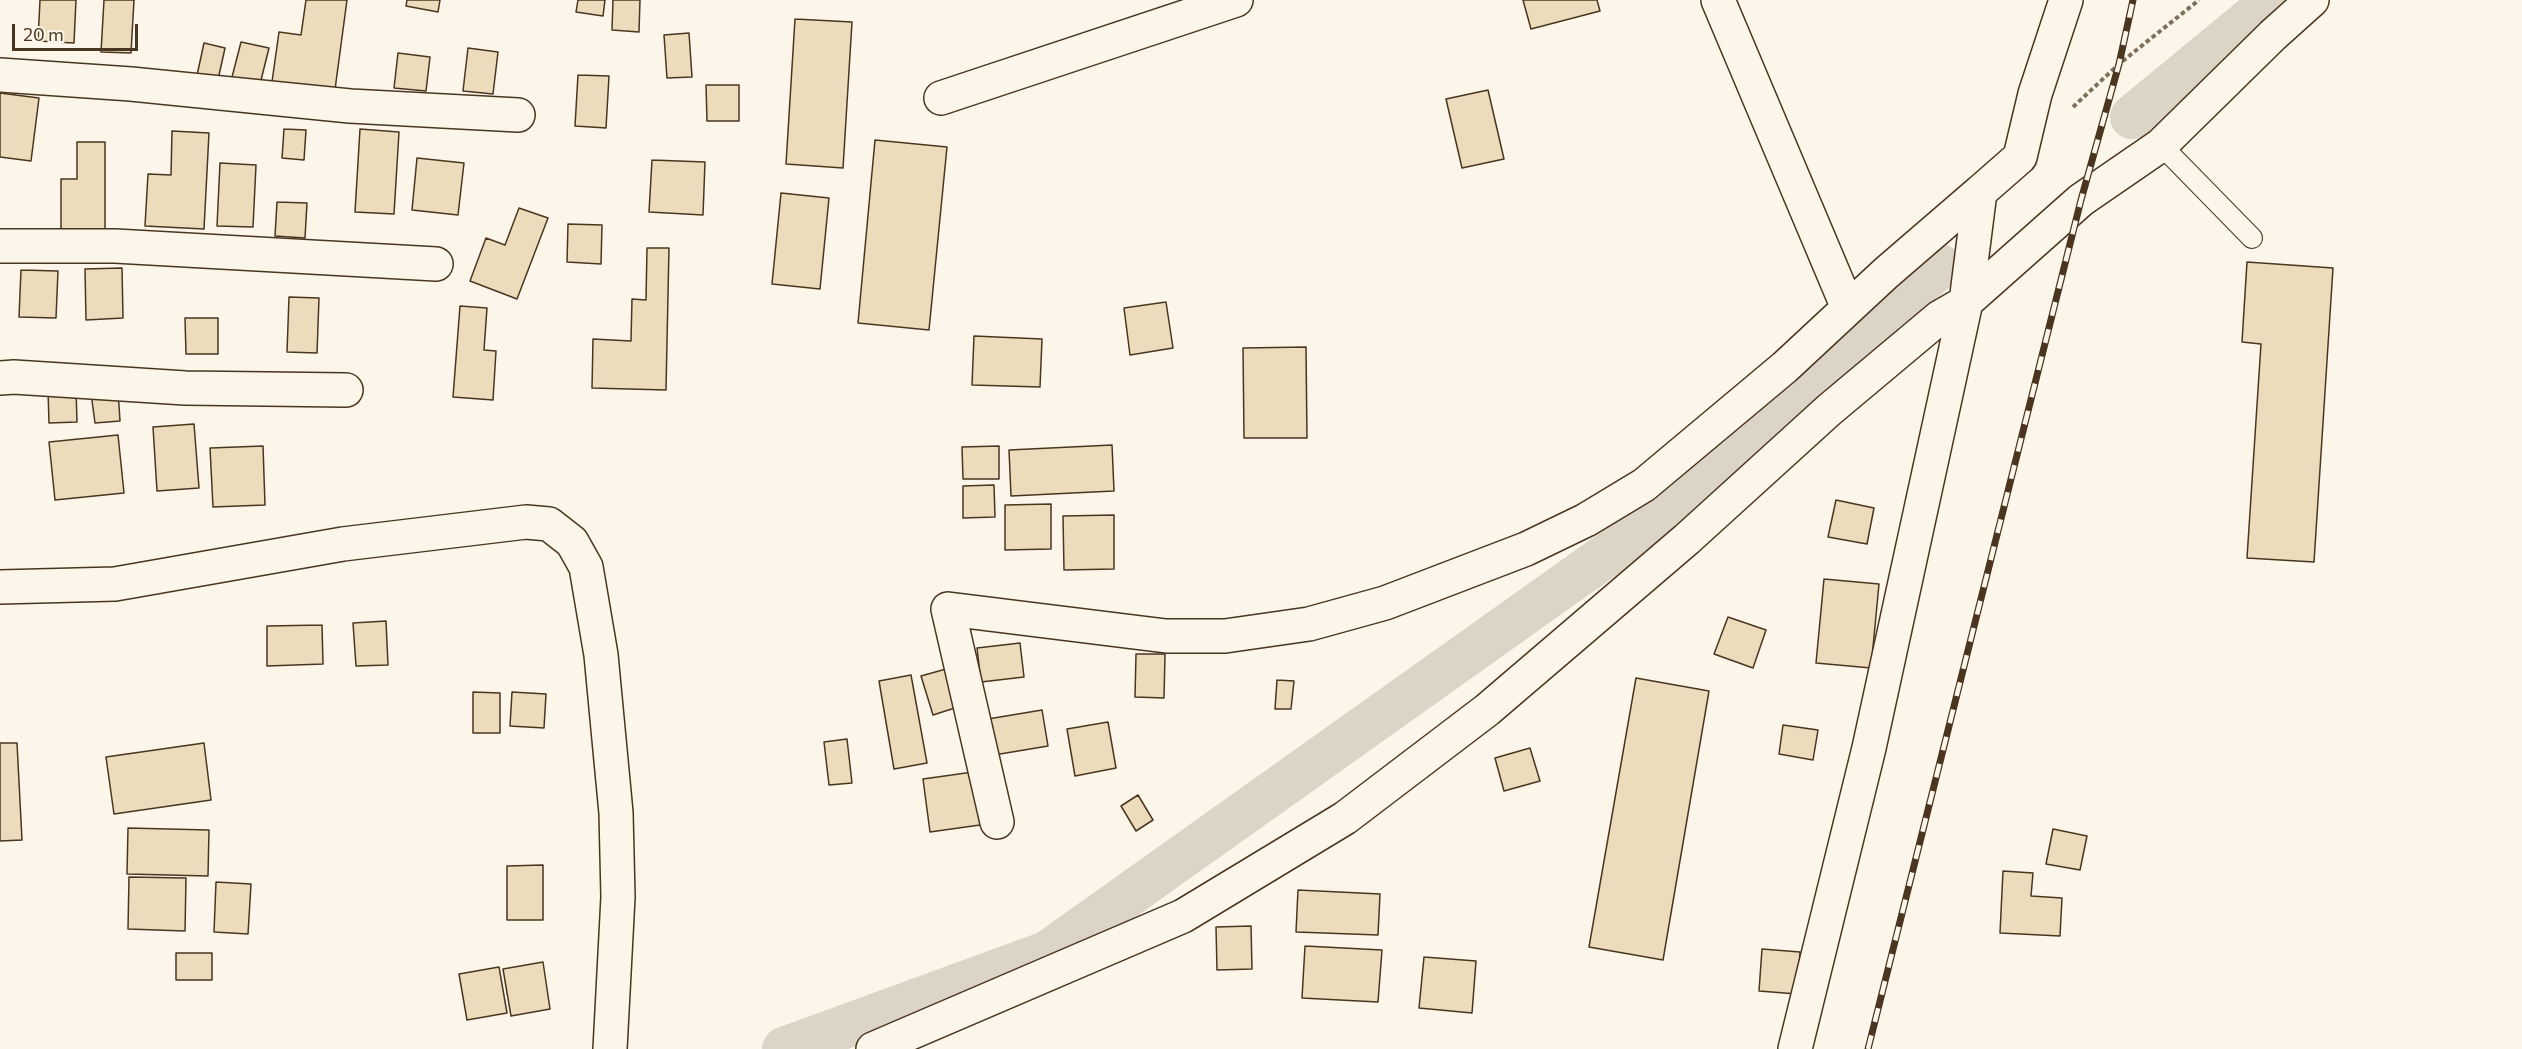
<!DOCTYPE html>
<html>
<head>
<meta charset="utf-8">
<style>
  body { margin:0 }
  #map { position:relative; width:2522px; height:1049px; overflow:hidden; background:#fbf6e9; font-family:Commissioner,sans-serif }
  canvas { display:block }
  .scale { position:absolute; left:12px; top:24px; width:126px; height:27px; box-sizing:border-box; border:3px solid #4a3520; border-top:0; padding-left:8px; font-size:18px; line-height:21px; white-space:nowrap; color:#4a3520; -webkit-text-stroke:4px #fbf6e9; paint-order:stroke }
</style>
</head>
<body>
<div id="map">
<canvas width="2522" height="1049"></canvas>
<div class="scale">20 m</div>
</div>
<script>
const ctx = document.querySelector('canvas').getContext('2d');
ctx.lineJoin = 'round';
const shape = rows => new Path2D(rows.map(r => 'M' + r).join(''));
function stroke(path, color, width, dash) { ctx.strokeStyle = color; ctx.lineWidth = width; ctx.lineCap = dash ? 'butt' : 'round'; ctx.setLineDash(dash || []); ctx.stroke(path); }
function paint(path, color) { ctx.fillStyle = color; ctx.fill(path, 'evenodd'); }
const canal = shape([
  [2132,117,2274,0],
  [784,1049,1047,953,1639,532,1940,266]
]);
const building = shape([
  [40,0,76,0,74,43,38,41,40,0],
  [104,0,134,0,131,53,101,52,104,0],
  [306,0,347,0,334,97,271,89,279,32,301,35,306,0],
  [407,0,440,0,438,12,406,6,407,0],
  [578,0,605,0,603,16,576,12,578,0],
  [613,0,640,0,639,32,612,30,613,0],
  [1523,0,1597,0,1600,11,1531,29,1523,0],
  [795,19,852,22,843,168,786,164,795,19],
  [689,33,692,77,667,78,664,35,689,33],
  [241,42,269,48,259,88,231,81,241,42],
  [204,43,225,48,217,84,196,80,204,43],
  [468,48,498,52,493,94,463,91,468,48],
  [398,53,430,57,426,91,394,88,398,53],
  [578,75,609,76,606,128,575,126,578,75],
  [706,85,739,85,739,121,707,121,706,85],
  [1488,90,1504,159,1462,168,1446,99,1488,90],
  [0,93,39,98,31,161,0,157,0,93],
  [284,129,306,130,304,160,282,158,284,129],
  [360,129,399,132,394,214,355,212,360,129],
  [172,131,209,133,204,229,145,226,148,174,171,175,172,131],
  [875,140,947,147,929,330,858,323,875,140],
  [77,142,105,142,105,233,61,234,61,179,77,179,77,142],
  [417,158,464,163,458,215,412,210,417,158],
  [652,160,705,162,703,215,649,212,652,160],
  [220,163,256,165,253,227,217,226,220,163],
  [781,193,829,198,820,289,772,284,781,193],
  [277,202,307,203,305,238,275,236,277,202],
  [519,208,548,218,517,299,470,281,486,238,505,245,519,208],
  [568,224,602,225,601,264,567,262,568,224],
  [647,248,669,248,666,390,592,388,593,339,631,341,632,299,646,300,647,248],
  [2247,262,2333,268,2314,562,2247,558,2261,344,2242,342,2247,262],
  [122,268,123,318,86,320,85,269,122,268],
  [21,270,58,271,56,318,19,317,21,270],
  [289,297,319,298,317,353,287,352,289,297],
  [1166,302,1173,348,1130,355,1124,308,1166,302],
  [460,306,487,308,484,350,496,351,493,400,453,397,460,306],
  [185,318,218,318,218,354,186,354,185,318],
  [974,336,1042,339,1040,387,972,385,974,336],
  [1306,347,1307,438,1244,438,1243,348,1306,347],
  [76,389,77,422,49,423,48,390,76,389],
  [118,390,120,421,95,423,91,393,118,390],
  [194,424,199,488,157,491,153,427,194,424],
  [118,435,124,493,55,500,49,442,118,435],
  [1112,445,1114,491,1011,496,1009,450,1112,445],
  [263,446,265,505,213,507,210,448,263,446],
  [999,446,999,479,963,479,962,447,999,446],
  [994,485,995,517,963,518,963,486,994,485],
  [1836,500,1874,508,1867,544,1828,537,1836,500],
  [1051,504,1051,549,1005,550,1005,505,1051,504],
  [1114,515,1114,569,1064,570,1063,516,1114,515],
  [1824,579,1879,584,1871,668,1816,663,1824,579],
  [1728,617,1766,630,1753,668,1714,654,1728,617],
  [386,621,388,665,356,666,353,623,386,621],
  [322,625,323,664,267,666,267,626,322,625],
  [1020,643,1024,677,981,682,977,648,1020,643],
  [1136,654,1165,654,1164,698,1135,697,1136,654],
  [946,669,958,707,933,715,921,676,946,669],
  [911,675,927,763,894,769,879,681,911,675],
  [1636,678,1709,691,1663,960,1589,947,1636,678],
  [1277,680,1294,681,1291,709,1275,709,1277,680],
  [473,692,500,693,500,733,473,733,473,692],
  [512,692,546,694,544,728,510,726,512,692],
  [1042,710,1048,746,994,755,988,719,1042,710],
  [1108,722,1116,768,1075,776,1067,729,1108,722],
  [1783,725,1818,730,1813,760,1779,754,1783,725],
  [847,739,852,783,829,785,824,742,847,739],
  [0,743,17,743,22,840,0,841,0,743],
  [204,743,211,800,114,814,106,757,204,743],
  [1530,748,1540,781,1504,791,1495,758,1530,748],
  [973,772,980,825,930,832,923,779,973,772],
  [1138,795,1153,820,1136,831,1121,806,1138,795],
  [128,828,209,830,208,876,127,874,128,828],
  [2053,829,2087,836,2080,870,2046,864,2053,829],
  [543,865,543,920,507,920,507,866,543,865],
  [2003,871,2033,873,2031,896,2062,898,2060,936,2000,933,2003,871],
  [129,877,186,878,185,931,128,929,129,877],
  [216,882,251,884,248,934,214,932,216,882],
  [1298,890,1380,894,1378,935,1296,932,1298,890],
  [1251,926,1252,969,1217,970,1216,927,1251,926],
  [1305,946,1382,950,1378,1002,1302,998,1305,946],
  [1762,949,1800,952,1797,994,1759,991,1762,949],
  [176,953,212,953,212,980,176,980,176,953],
  [1424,957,1476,961,1472,1013,1419,1008,1424,957],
  [543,962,550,1009,511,1016,503,969,543,962],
  [499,967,507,1013,467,1020,459,974,499,967]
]);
const path = shape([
  [2073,107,2119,64,2199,0]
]);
const service = shape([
  [2161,145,2252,238]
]);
const minor = shape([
  [1718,0,1848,308],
  [0,75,131,84,350,106,518,115],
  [941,98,1236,0],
  [0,246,115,246,436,264],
  [0,378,14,377,185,388,346,390],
  [0,587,115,584,343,544,526,522,549,524,572,542,586,567,601,655,616,813,618,897,610,1049],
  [997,822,948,609,1166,636,1225,636,1309,624,1385,603,1526,549,1586,520,1644,485,1785,367,1886,273,1980,192],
  [873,1049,1183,916,1345,818,1487,710,1687,539,1829,410,1940,317,1966,302,2081,200,2161,145,2273,35,2312,0],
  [1795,1049,1869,748,1966,302,1980,192,2020,157,2035,94,2066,0]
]);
const rail = shape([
  [1868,1049,2081,200,2119,64,2133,0]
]);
stroke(canal, '#dcd4c6', 44);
paint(building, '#ecdcbc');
stroke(building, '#4a3520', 1.5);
stroke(service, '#4a3520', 22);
stroke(minor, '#4a3520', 36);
stroke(path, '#7f6f5c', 4, [4.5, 3]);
stroke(service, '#fbf6e9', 20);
stroke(minor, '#fbf6e9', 33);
stroke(rail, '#4a3520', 7);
stroke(rail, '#fbf6e9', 4.5, [14]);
</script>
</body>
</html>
